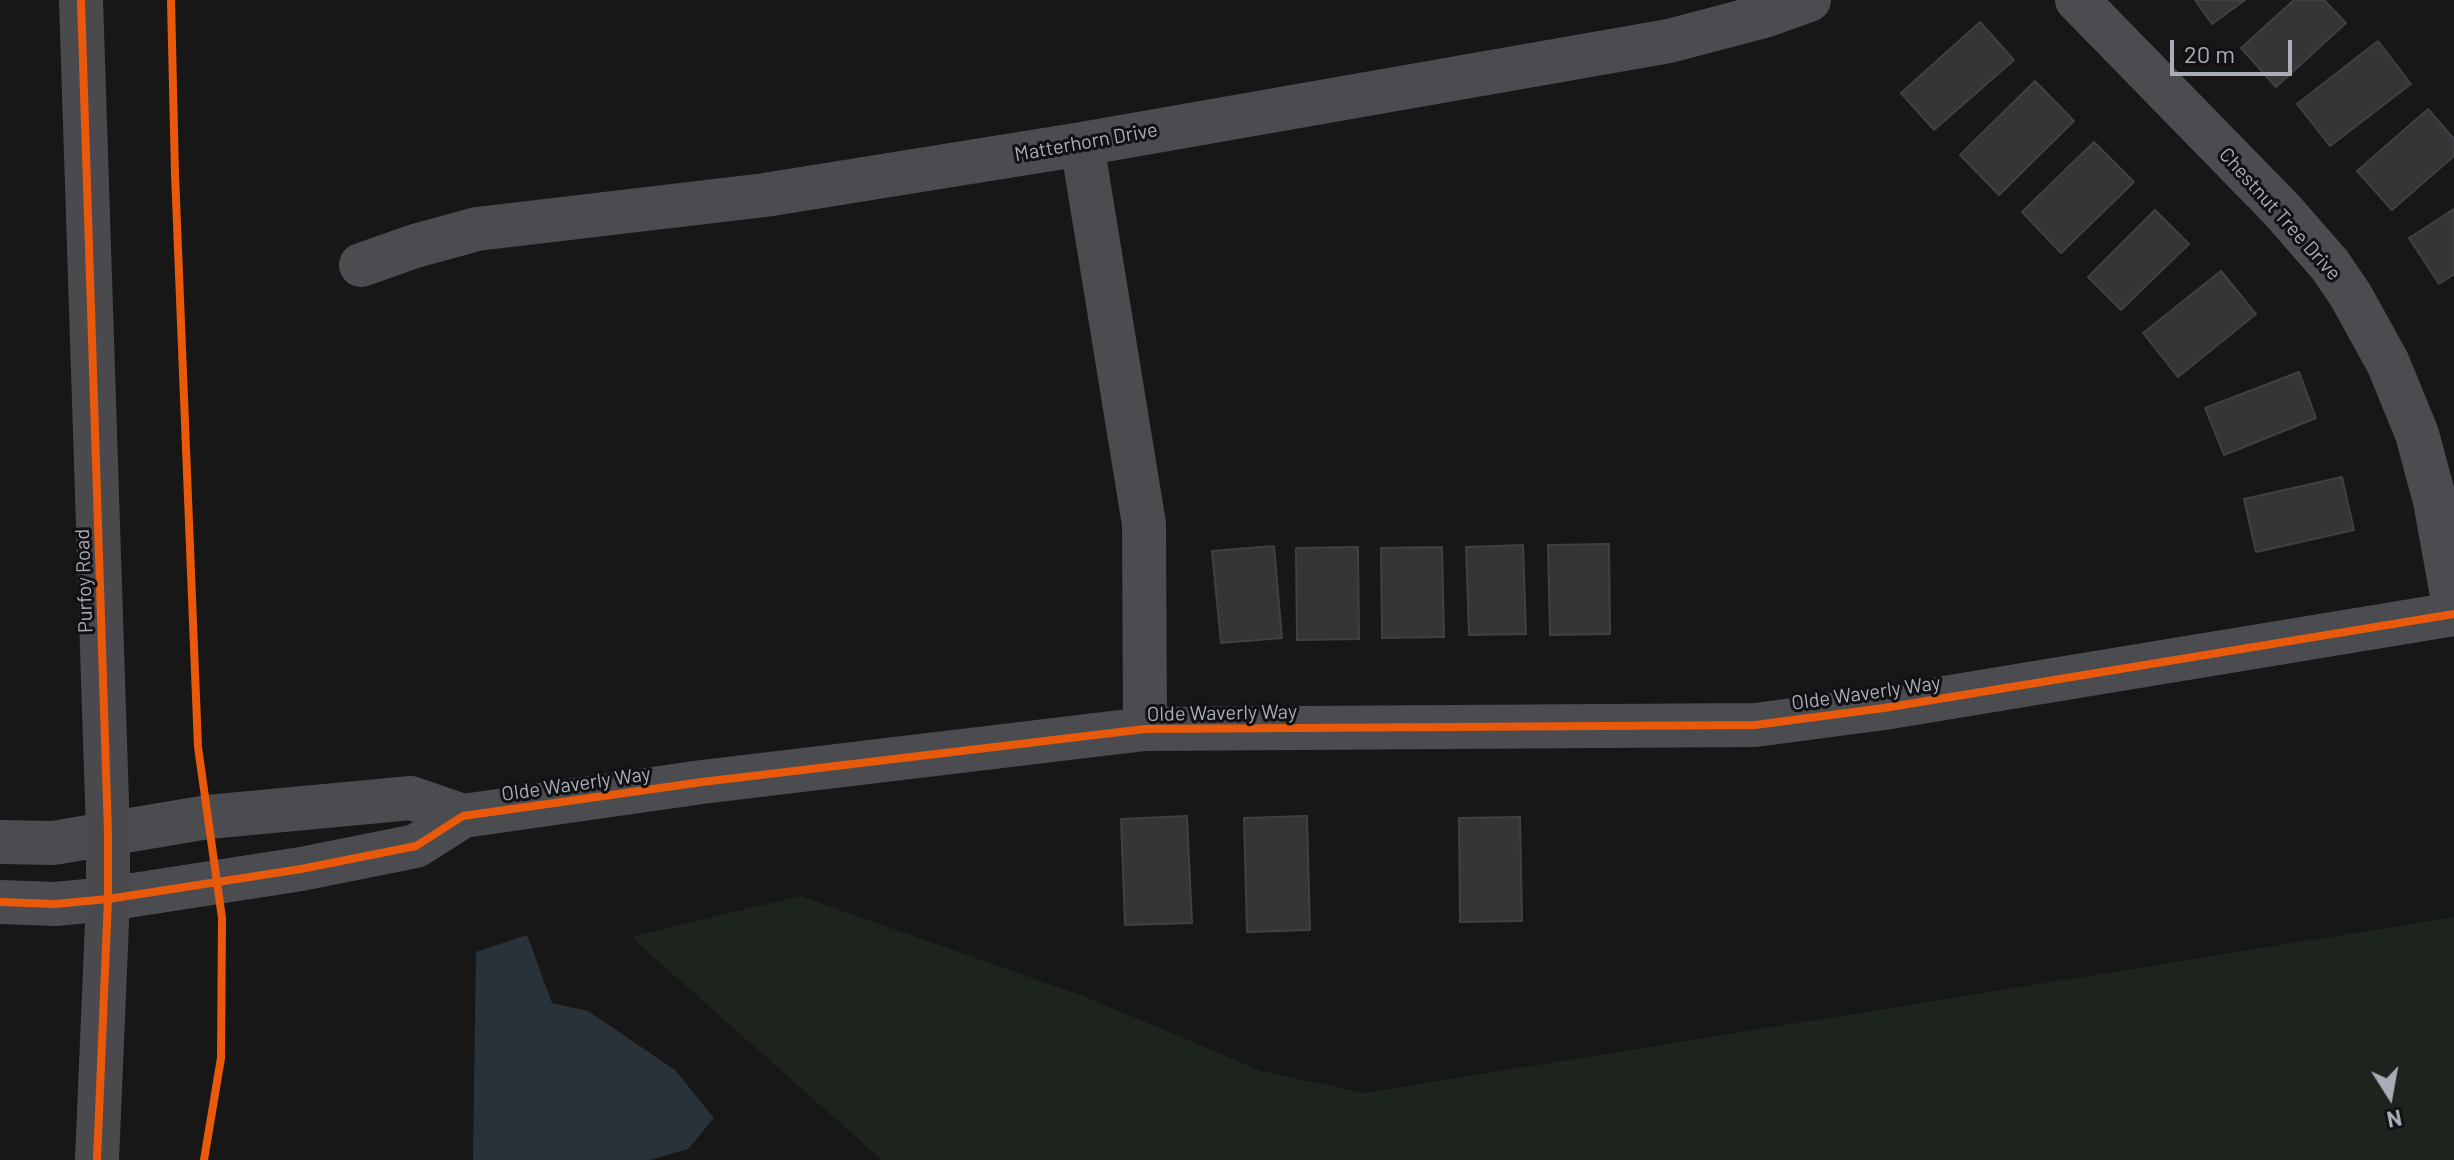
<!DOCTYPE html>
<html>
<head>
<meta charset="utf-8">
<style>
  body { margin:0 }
  #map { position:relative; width:2454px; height:1160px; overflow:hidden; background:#171717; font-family:Barlow,sans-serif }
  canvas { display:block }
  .north { position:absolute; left:2350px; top:1056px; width:80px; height:80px; -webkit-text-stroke:6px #111113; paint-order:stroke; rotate:169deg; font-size:22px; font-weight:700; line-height:32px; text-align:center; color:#a8adb8 }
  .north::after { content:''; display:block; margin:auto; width:28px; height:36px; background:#a8adb8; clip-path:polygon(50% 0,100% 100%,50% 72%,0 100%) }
  .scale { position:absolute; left:2170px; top:40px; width:122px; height:36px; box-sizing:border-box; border:4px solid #a8adb8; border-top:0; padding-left:10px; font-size:24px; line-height:28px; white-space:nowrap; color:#a8adb8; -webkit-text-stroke:6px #111113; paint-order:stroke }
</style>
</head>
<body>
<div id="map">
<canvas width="2454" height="1160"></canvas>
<div class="north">N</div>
<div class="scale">20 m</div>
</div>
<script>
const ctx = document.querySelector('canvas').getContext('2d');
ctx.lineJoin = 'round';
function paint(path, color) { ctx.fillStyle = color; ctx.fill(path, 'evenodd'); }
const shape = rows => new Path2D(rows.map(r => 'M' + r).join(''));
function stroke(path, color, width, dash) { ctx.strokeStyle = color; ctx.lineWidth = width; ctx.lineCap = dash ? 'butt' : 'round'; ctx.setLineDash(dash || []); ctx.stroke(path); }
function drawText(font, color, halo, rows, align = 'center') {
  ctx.font = font + ' Barlow,sans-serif'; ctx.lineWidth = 6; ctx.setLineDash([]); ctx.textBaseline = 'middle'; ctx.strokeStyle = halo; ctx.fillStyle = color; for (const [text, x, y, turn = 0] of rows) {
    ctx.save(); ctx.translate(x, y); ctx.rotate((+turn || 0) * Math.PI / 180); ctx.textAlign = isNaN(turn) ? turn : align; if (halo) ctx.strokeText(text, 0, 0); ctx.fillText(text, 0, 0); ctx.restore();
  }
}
const green = shape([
  [800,896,1086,997,1261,1071,1364,1093,2454,917,2454,1160,882,1160,631,937]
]);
const water = shape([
  [527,935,552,1003,588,1011,675,1070,714,1118,688,1149,650,1160,473,1160,476,952]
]);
const building = shape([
  [2195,0,2245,0,2212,24,2195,0],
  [2294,0,2324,0,2346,23,2276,87,2241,48,2294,0],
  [1980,22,2014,60,1934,130,1901,93,1980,22],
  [2378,41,2411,84,2330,146,2297,104,2378,41],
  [2035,81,2074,121,1999,195,1960,155,2035,81],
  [2428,109,2454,139,2454,156,2392,210,2357,171,2428,109],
  [2094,142,2134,182,2061,253,2022,212,2094,142],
  [2454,209,2454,274,2439,284,2409,238,2454,209],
  [2155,210,2189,244,2121,310,2088,277,2155,210],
  [2221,271,2256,314,2178,377,2143,333,2221,271],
  [2299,372,2316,418,2224,455,2205,408,2299,372],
  [2342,477,2354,530,2256,552,2244,499,2342,477],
  [1609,544,1610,634,1550,635,1548,545,1609,544],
  [1523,545,1526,634,1469,635,1466,547,1523,545],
  [1274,546,1282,638,1221,643,1212,551,1274,546],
  [1358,547,1359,639,1297,640,1296,548,1358,547],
  [1442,547,1444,637,1382,638,1381,548,1442,547],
  [1187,816,1192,923,1125,925,1121,819,1187,816],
  [1307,816,1310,930,1247,932,1244,818,1307,816],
  [1520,817,1522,921,1460,922,1459,818,1520,817]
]);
const street = shape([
  [2077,0,2282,210,2330,265,2351,296,2388,363,2417,434,2435,501,2454,606],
  [1082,144,1144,524,1145,729],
  [361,265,415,246,477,229,765,195,1082,144,1669,41,1764,16,1809,0],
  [0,842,53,843,208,817,411,798,463,816],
  [0,902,55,904,108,899,301,869,416,846,463,816,702,782,1145,729,1755,725,1884,708,2454,614]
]);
const secondary = shape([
  [81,0,108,833,108,899,97,1160]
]);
const cycleway = shape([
  [81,0,108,833,108,899,97,1160],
  [171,0,175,174,198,747,222,918,221,1058,204,1160],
  [0,902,55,904,108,899,301,869,416,846,463,816,702,782,1145,729,1755,725,1884,708,2454,614]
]);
const streetNames = [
  ["Matterhorn Drive",1086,142,-10],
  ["Chestnut Tree Drive",2280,214,48],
  ["Purfoy Road",84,581,-92],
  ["Olde Waverly Way",1866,693,-8],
  ["Olde Waverly Way",1222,713,-1],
  ["Olde Waverly Way",576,784,-8]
];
paint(green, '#1d241e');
paint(water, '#2a3239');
paint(building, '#353536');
stroke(building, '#3f4043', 2);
stroke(street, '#4b4c50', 44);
stroke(secondary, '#4a4a4e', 44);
stroke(cycleway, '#e8590c', 8);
drawText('20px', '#a8adb8', '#111113', streetNames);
</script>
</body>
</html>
